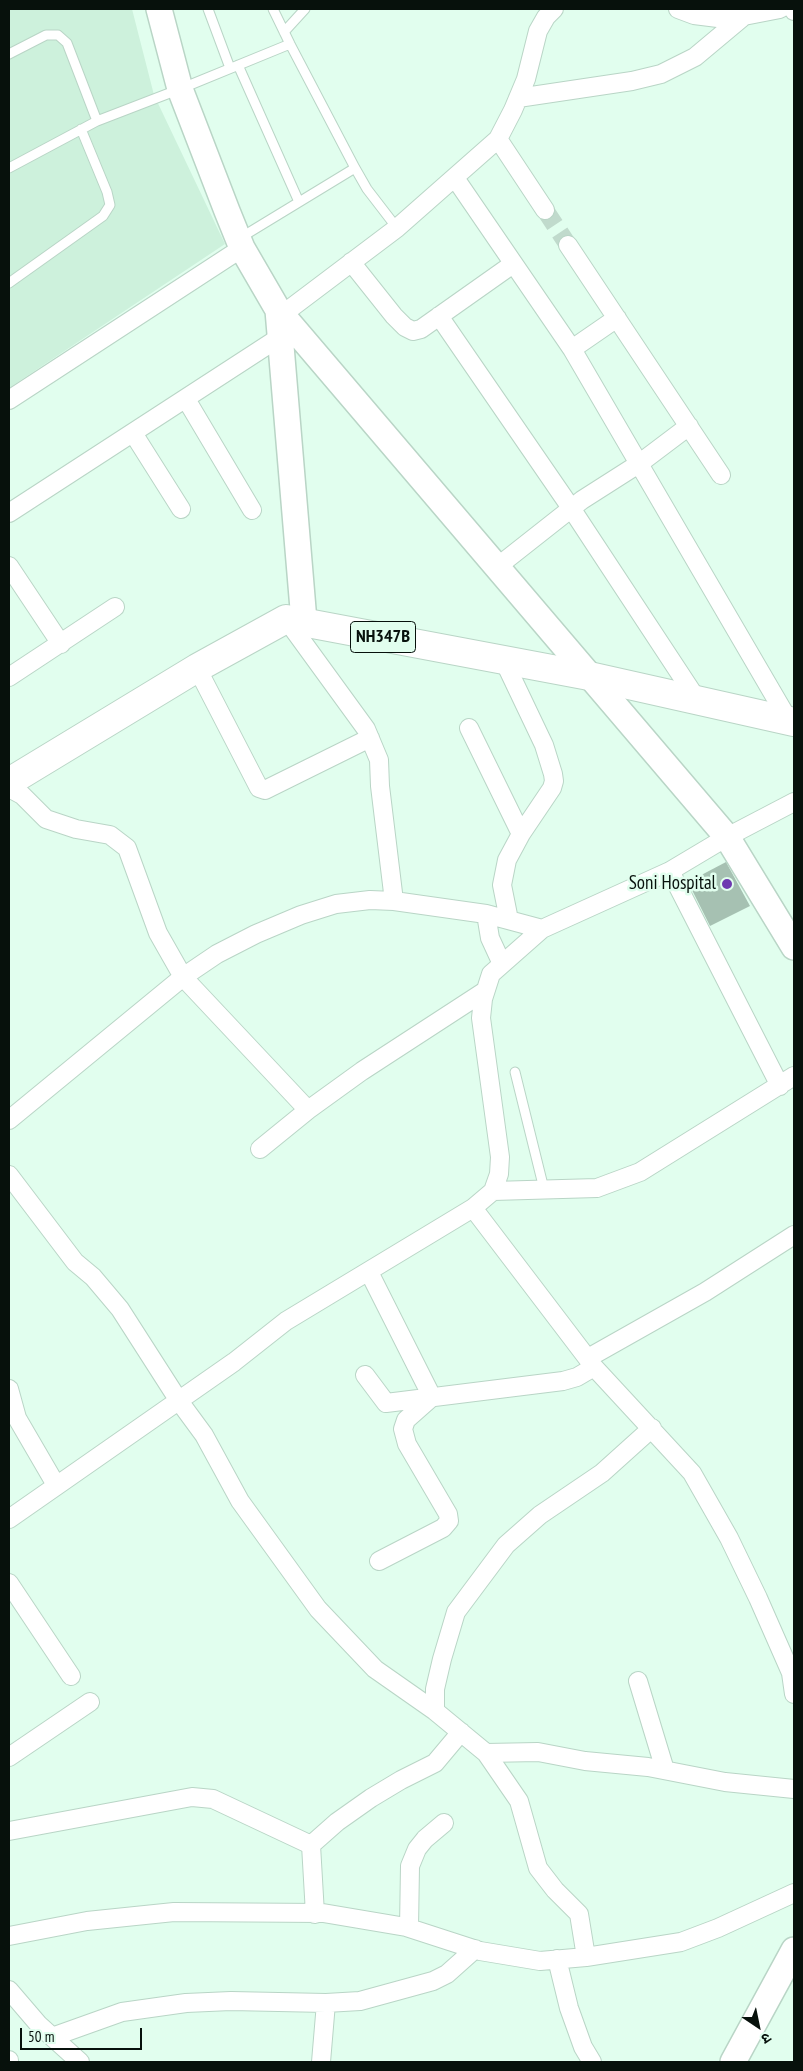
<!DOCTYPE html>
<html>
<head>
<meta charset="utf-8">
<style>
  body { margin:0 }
  #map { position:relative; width:803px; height:2071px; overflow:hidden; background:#e1feee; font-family:"PT Sans Narrow","Noto Sans Devanagari",sans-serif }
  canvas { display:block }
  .frame { position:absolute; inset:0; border:10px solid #07110c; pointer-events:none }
  .north { position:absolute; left:733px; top:2001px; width:50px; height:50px; -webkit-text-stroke:4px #e1feee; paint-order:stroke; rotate:146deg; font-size:14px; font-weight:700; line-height:20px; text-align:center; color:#07110c }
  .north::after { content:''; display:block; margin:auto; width:18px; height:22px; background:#07110c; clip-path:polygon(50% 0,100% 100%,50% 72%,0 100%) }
  .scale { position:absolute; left:20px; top:2028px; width:122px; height:22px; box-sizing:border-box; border:2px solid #07110c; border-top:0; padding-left:6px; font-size:15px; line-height:18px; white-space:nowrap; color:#07110c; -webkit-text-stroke:4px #e1feee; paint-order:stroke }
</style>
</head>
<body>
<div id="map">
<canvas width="803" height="2071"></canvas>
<div class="frame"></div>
<div class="north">उ</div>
<div class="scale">50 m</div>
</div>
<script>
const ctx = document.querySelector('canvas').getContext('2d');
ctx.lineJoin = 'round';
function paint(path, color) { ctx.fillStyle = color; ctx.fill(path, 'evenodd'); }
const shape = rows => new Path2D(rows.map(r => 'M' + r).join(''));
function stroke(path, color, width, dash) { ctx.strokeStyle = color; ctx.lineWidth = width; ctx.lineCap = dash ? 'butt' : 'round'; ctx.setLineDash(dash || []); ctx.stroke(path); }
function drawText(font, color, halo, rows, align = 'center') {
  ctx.font = font + ' "PT Sans Narrow",sans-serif'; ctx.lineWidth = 5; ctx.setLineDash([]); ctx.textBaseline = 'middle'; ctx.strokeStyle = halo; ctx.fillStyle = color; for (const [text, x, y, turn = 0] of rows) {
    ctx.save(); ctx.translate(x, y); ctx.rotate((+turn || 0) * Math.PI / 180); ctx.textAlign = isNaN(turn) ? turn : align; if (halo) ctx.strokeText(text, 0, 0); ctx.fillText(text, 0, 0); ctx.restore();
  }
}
const built = shape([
  [9,9,132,9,154,95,225,244,9,388]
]);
const building = shape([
  [726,862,750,906,710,926,688,882]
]);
const minorTunnel = shape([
  [545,210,568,245]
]);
const service = shape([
  [208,9,230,68],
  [273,9,290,44,355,168,367,189,397,228],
  [284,32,305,9],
  [9,54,46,35,58,35,67,43,97,121],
  [238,65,299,202],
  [9,168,97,121,180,89,290,44],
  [240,238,355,168],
  [9,283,103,216,110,205,107,192,81,129],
  [515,1072,544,1189]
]);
const minor = shape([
  [678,9,694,15,718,18,744,16,780,9],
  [793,9,794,11],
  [518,98,632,81,661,74,695,57,744,16],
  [498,139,545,210],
  [455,178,572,349,789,721],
  [568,245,721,475],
  [351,262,394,316,405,327,413,331,421,329,513,264],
  [283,314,397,228,498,139,513,110,526,79,538,31,546,17,554,9],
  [439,316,571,508,698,701],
  [572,349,617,318],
  [186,399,252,510],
  [9,400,242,248],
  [133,433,181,509],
  [9,513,280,337],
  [9,566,61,644],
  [497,567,582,500,640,463,689,426],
  [286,619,366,729,379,760,380,786,394,901],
  [504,661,544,745,553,774,554,781,552,788,521,834,507,860,502,885,509,920],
  [197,668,259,788,265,790,271,787,370,738],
  [9,677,115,607],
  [469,728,521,834],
  [9,788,22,795,46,819,76,829,110,835,127,848,158,933,183,977,308,1110],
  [670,871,780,1086],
  [486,914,490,938,502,964],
  [9,1120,183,977,217,954,256,934,301,915,336,904,370,900,394,901,486,914,542,929],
  [260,1149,308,1110,362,1071,485,991],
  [9,1175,75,1262,93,1277,120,1309,179,1401,204,1435,240,1501,318,1609,375,1669,435,1711,486,1753,519,1801,538,1868,555,1890,579,1914,586,1957],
  [493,1191,597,1188,640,1172,794,1076],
  [473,1208,594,1367,692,1473,729,1538,758,1598,791,1673,794,1694],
  [369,1272,432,1397,406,1420,403,1429,407,1444,448,1514,449,1521,443,1528,379,1561],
  [588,1358,705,1292,794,1235],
  [365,1375,386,1403,563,1381,577,1377,594,1367],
  [9,1389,17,1418,56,1485],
  [9,1519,234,1362,286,1321,473,1208,493,1191,499,1174,500,1157,481,1018,483,999,491,974,542,929,670,871,727,837,794,802],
  [9,1583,71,1676],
  [638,1681,665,1770],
  [435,1711,435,1689,442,1659,456,1612,506,1545,540,1515,602,1473,652,1428],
  [486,1753,538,1752,585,1761,648,1767,725,1782,794,1789],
  [9,1757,90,1702],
  [9,1831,192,1797,213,1799,311,1845,315,1914],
  [311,1845,337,1822,371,1798,401,1780,435,1763,461,1732],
  [409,1928,410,1866,417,1849,425,1839,444,1823],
  [9,1936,87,1921,174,1912,323,1913,406,1927,480,1951,540,1961,586,1957,681,1942,718,1928,794,1893],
  [557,1959,569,2008,583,2047,592,2062],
  [9,1990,39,2025,80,2062],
  [52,2037,122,2012,186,2003,231,2001,326,2003,360,2001,433,1981,447,1974,475,1949],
  [9,2060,9,2062],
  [321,2062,326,2003]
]);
const secondary = shape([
  [159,9,180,89,227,211,242,248,278,310,727,837,794,947],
  [278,310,304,621],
  [733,2062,794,1950]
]);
const trunk = shape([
  [9,782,197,668,286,619,589,676,794,722]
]);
const markers = [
  [727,884,6,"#6e39b0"]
];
const shields = [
  [383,637,65]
];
const shieldNames = [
  ["NH347B",383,637]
];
const poiNames = [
  ["Soni Hospital",716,884]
];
paint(built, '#cdf1dc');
paint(building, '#a6c1b2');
stroke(minorTunnel, '#c0dacc', 18, [18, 9]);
stroke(service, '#b9d5c6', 11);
stroke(minor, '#b9d5c6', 20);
stroke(secondary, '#b9d5c6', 28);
stroke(trunk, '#b9d5c6', 30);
stroke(service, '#fff', 9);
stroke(minor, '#fff', 18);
stroke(secondary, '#fff', 25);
stroke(trunk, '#fff', 28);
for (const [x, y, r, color] of markers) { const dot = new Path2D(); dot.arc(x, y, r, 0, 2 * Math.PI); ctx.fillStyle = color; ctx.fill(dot); stroke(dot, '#e1feee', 2); }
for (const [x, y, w] of shields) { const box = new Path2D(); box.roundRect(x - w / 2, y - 15.5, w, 31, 4); ctx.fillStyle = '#e1feee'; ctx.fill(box); stroke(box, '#07110c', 1); }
drawText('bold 18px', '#07110c', null, shieldNames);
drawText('19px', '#07110c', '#e1feee', poiNames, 'right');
</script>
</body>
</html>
